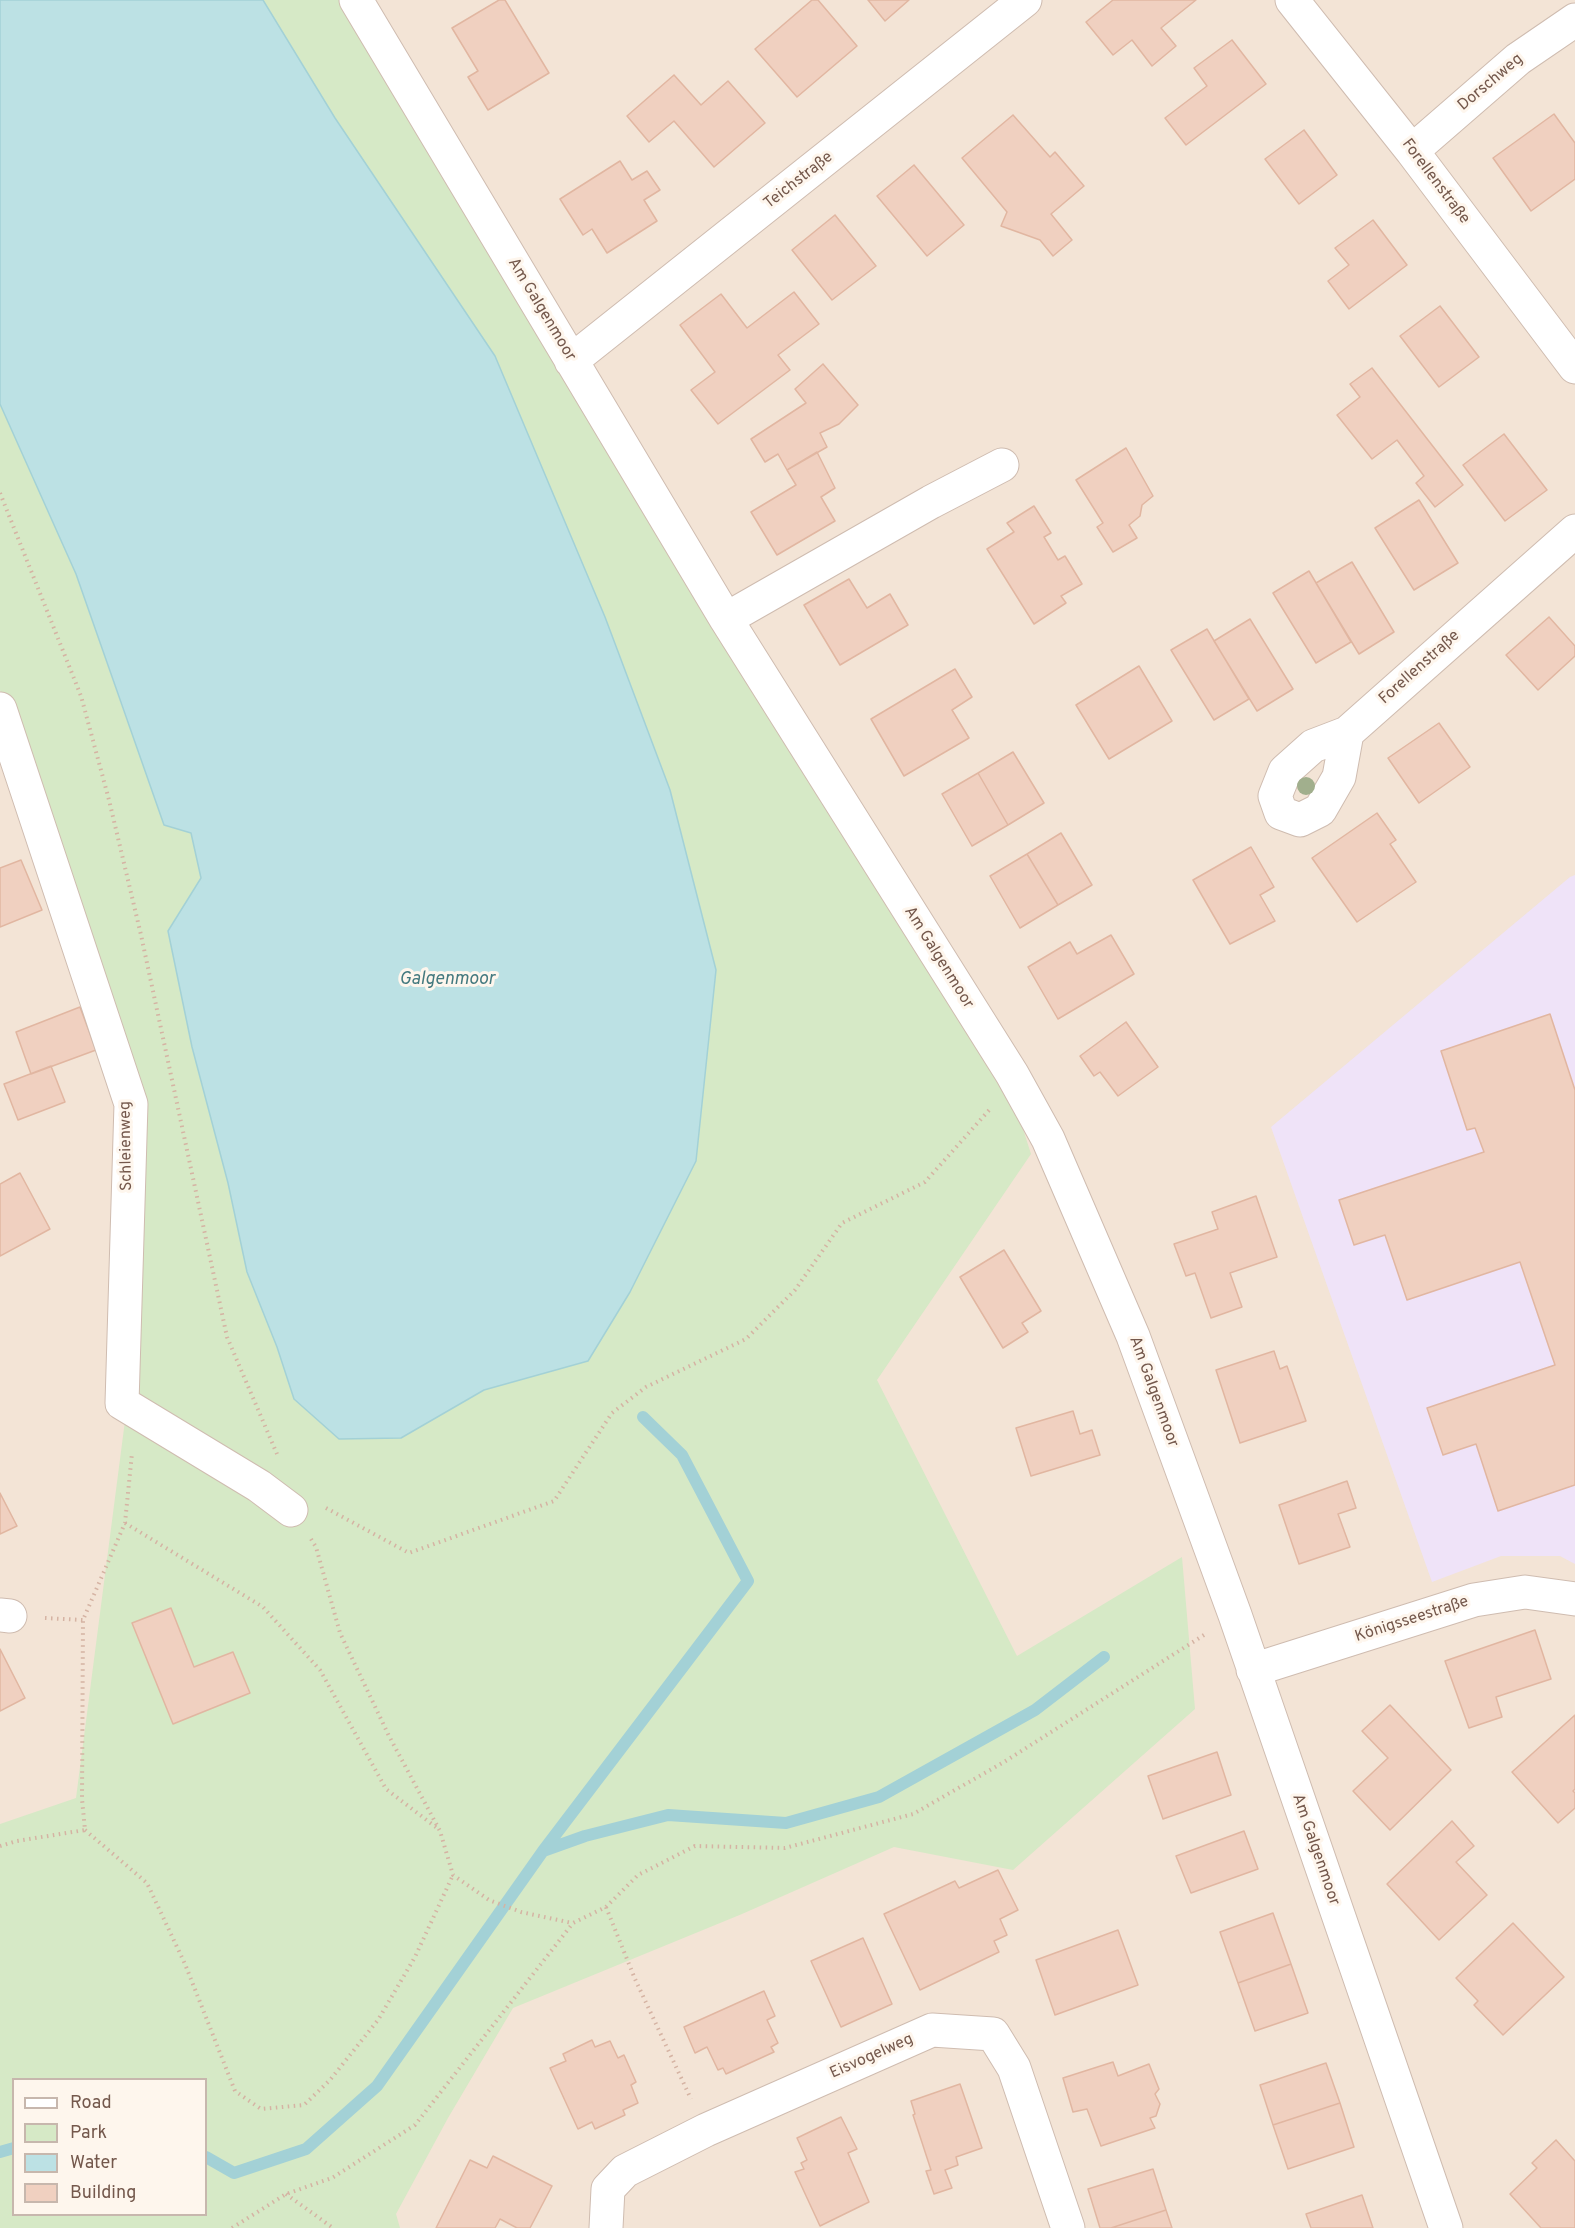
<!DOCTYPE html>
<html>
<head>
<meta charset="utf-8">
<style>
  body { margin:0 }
  #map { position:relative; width:1575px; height:2228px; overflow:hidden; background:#fbf2e7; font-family:Overpass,sans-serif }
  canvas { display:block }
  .legend { position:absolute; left:12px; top:2078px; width:195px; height:138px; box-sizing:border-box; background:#fef6ed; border:2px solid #c7b7ad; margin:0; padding:8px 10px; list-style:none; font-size:18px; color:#74584c }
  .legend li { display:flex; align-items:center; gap:12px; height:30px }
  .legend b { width:30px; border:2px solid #c7b7ad }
</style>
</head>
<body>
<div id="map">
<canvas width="1575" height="2228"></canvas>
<ul class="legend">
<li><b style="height:8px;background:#fff"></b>Road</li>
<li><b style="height:16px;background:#d6e9c6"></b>Park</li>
<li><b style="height:16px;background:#bce1e4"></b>Water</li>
<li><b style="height:16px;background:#f0d0c0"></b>Building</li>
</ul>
</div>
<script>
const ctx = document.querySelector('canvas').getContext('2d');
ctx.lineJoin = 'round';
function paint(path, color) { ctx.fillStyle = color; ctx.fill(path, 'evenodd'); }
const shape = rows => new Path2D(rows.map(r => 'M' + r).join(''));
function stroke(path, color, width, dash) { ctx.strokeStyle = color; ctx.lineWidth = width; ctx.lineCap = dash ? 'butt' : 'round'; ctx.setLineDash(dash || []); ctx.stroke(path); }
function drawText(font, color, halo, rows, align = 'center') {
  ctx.font = font + ' Overpass,sans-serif'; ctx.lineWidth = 6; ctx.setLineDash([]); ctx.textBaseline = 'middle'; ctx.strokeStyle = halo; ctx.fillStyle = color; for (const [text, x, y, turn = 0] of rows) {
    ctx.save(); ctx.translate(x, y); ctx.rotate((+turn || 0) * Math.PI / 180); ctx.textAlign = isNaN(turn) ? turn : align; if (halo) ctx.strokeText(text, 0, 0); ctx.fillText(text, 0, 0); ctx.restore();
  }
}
const residential = shape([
  [0,0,1575,0,1575,2228,0,2228],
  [14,2080,206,2080,206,2214,14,2214]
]);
const education = shape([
  [1575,875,1575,1564,1560,1556,1501,1556,1432,1582,1271,1127,1570,877]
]);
const green = shape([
  [263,0,343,0,1017,1110,1031,1154,877,1380,1017,1656,1182,1557,1195,1709,1013,1870,894,1847,742,1914,513,2008,448,2118,396,2214,400,2228,0,2228,0,1824,76,1798,126,1413,136,1106,0,690,0,404,76,574,127,721,191,833,201,878,168,932,192,1047,228,1183,247,1272,277,1347,294,1399,401,1438,484,1390,588,1361,630,1292,696,1161,716,970,670,790,605,617,495,356,335,118],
  [14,2080,206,2080,206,2214,14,2214]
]);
const water = shape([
  [0,0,263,0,335,118,495,356,605,617,670,790,716,970,696,1161,630,1292,588,1361,484,1390,401,1438,339,1439,294,1399,277,1347,247,1272,228,1183,192,1047,168,931,201,878,191,833,164,825,76,574,0,404,0,0]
]);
const stream = shape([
  [543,1851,585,1836,668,1815,786,1823,879,1797,1035,1710,1104,1657],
  [0,2152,14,2148],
  [206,2157,234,2173,306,2149,377,2086,543,1851,748,1581,682,1455,643,1417]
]);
const building = shape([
  [499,0,505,0,549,73,488,110,468,77,478,71,452,28,499,0],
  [812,0,818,0,857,46,797,97,755,49,812,0],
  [868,0,909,0,885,21,868,0],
  [1113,0,1196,0,1161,28,1176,46,1152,66,1132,40,1113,55,1086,22,1113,0],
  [1232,40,1266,84,1186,145,1165,118,1207,86,1194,68,1232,40],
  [674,75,701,105,728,81,765,123,714,167,674,121,649,142,627,116,674,75],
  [1554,114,1575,143,1575,179,1531,211,1493,158,1554,114],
  [1013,115,1050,157,1055,152,1084,186,1051,214,1072,240,1053,256,1040,240,1001,226,1007,212,962,158,1013,115],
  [1304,130,1337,175,1299,204,1265,159,1304,130],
  [620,161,632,180,647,171,660,190,644,200,657,221,607,253,592,229,583,235,560,199,620,161],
  [914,165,964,225,927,256,877,196,914,165],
  [835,215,876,266,832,300,792,250,835,215],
  [1373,220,1407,265,1349,309,1328,281,1349,265,1335,248,1373,220],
  [794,292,819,324,778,355,790,370,718,424,691,390,715,372,680,325,721,294,747,328,794,292],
  [1440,306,1479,357,1439,387,1400,336,1440,306],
  [823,364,858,405,839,424,820,433,827,447,787,470,778,454,765,462,751,439,806,403,795,389,823,364],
  [1372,368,1463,485,1435,507,1416,483,1424,476,1397,440,1372,459,1337,415,1360,397,1350,384,1372,368],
  [1504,434,1547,490,1505,521,1463,465,1504,434],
  [1126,448,1153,496,1142,505,1140,516,1129,525,1137,538,1113,552,1097,527,1103,523,1076,480,1126,448],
  [817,452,835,488,821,497,835,521,777,555,751,512,796,485,787,470,817,452],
  [1419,500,1458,563,1414,590,1375,528,1419,500],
  [1034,506,1051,533,1044,537,1058,560,1065,556,1082,584,1061,596,1066,603,1034,624,987,549,1014,532,1007,523,1034,506],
  [1352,562,1394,632,1359,654,1316,583,1352,562],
  [1309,571,1351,642,1316,663,1273,593,1309,571],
  [849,579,867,608,890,594,908,625,840,665,804,605,849,579],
  [1549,617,1575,646,1575,656,1538,690,1506,655,1549,617],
  [1250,619,1293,689,1257,711,1214,641,1250,619],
  [1207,629,1249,699,1214,720,1171,650,1207,629],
  [1139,666,1172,721,1109,759,1076,705,1139,666],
  [955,669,972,697,952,710,969,738,904,776,871,719,955,669],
  [1439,723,1470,767,1419,803,1388,758,1439,723],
  [1013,752,1044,803,1008,825,978,773,1013,752],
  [978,773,1008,825,972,846,942,794,978,773],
  [1377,813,1396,840,1390,844,1416,882,1357,922,1312,858,1377,813],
  [1061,833,1092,885,1058,905,1027,854,1061,833],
  [1251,847,1274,887,1260,895,1275,921,1230,944,1193,880,1251,847],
  [1027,854,1058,905,1020,928,990,876,1027,854],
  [21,860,42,910,0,927,0,868,21,860],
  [1111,935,1134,974,1058,1019,1028,967,1070,942,1077,954,1111,935],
  [80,1007,96,1050,31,1074,16,1032,80,1007],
  [1550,1014,1575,1090,1575,1485,1498,1511,1476,1444,1443,1455,1427,1408,1555,1365,1520,1262,1407,1300,1385,1235,1354,1245,1339,1200,1484,1152,1475,1128,1467,1130,1441,1051,1550,1014],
  [1126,1022,1158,1067,1118,1096,1100,1072,1094,1076,1080,1056,1126,1022],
  [51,1066,65,1102,18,1120,4,1084,51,1066],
  [20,1173,50,1229,0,1256,0,1184,20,1173],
  [1256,1196,1277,1257,1230,1273,1242,1307,1211,1318,1195,1273,1186,1276,1174,1244,1218,1229,1212,1212,1256,1196],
  [1004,1250,1041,1311,1022,1323,1028,1332,1003,1348,960,1277,1004,1250],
  [1274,1351,1280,1369,1287,1366,1306,1421,1240,1443,1216,1370,1274,1351],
  [1073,1411,1080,1434,1092,1430,1100,1455,1031,1476,1016,1428,1073,1411],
  [1347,1481,1356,1508,1338,1514,1350,1547,1299,1564,1279,1505,1347,1481],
  [0,1493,17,1526,0,1534,0,1493],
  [171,1608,194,1667,233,1652,250,1693,173,1724,132,1623,171,1608],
  [1535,1630,1551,1679,1496,1697,1502,1717,1469,1728,1445,1661,1535,1630],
  [0,1649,25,1698,0,1711,0,1649],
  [1390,1705,1451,1770,1390,1830,1353,1791,1388,1758,1362,1731,1390,1705],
  [1575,1715,1575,1789,1573,1791,1575,1793,1575,1808,1558,1823,1512,1772,1575,1715],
  [1217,1752,1231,1795,1163,1819,1148,1776,1217,1752],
  [1452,1821,1474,1846,1456,1862,1487,1895,1439,1940,1387,1884,1452,1821],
  [1244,1831,1258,1869,1191,1893,1176,1856,1244,1831],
  [998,1870,1018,1910,1000,1919,1007,1935,994,1941,999,1952,920,1990,884,1914,955,1881,959,1888,998,1870],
  [1273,1913,1291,1964,1238,1983,1220,1932,1273,1913],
  [1513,1923,1564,1977,1503,2035,1474,2005,1478,2001,1456,1978,1513,1923],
  [1118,1930,1138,1985,1055,2015,1036,1960,1118,1930],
  [863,1938,892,2004,841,2027,811,1961,863,1938],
  [1291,1964,1308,2013,1255,2031,1238,1983,1291,1964],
  [764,1991,775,2016,767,2020,778,2043,771,2047,774,2052,726,2074,723,2068,718,2070,707,2047,695,2053,684,2027,764,1991],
  [592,2040,595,2047,610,2041,618,2058,624,2055,636,2082,631,2085,638,2103,623,2110,625,2115,595,2129,592,2122,578,2129,550,2068,566,2061,563,2054,592,2040],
  [1113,2062,1118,2076,1149,2064,1159,2089,1155,2094,1160,2104,1156,2116,1150,2118,1155,2128,1101,2146,1087,2109,1073,2112,1063,2078,1113,2062],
  [1326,2063,1340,2103,1273,2125,1260,2085,1326,2063],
  [960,2084,982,2148,956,2157,958,2165,945,2170,952,2188,934,2194,926,2171,931,2170,913,2115,915,2114,911,2101,960,2084],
  [1340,2103,1354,2147,1288,2169,1273,2125,1340,2103],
  [841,2117,857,2149,848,2153,869,2202,820,2226,795,2172,804,2169,801,2163,807,2160,797,2138,841,2117],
  [1556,2140,1575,2161,1575,2228,1541,2228,1510,2194,1537,2168,1532,2163,1556,2140],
  [493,2156,552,2186,530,2228,517,2228,500,2219,495,2228,436,2228,470,2160,487,2168,493,2156],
  [1153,2169,1166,2210,1111,2228,1100,2228,1088,2189,1153,2169],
  [1362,2195,1373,2228,1311,2228,1306,2214,1362,2195],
  [1166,2210,1172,2228,1111,2228,1166,2210]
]);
const path = shape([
  [0,493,81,696,109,800,141,935,227,1337,277,1454],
  [326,1508,409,1553,554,1501,612,1413,646,1387,746,1339,795,1290,842,1223,925,1182,991,1108],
  [125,1523,263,1607,320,1670,386,1789,437,1828],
  [311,1539,316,1547,340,1633,389,1736,440,1831,453,1875,489,1900,521,1912,572,1923],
  [45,1618,83,1620],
  [85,1830,147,1883,185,1964,235,2091,261,2109,304,2105,330,2080,378,2020,415,1957,453,1875],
  [0,1846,17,1841,85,1830,82,1799,83,1620,125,1523,132,1453],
  [606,1907,635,1979,691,2099],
  [286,2194,333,2228],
  [232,2228,286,2194,332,2178,415,2125,573,1923,606,1907,638,1875,695,1846,785,1848,913,1814,1004,1762,1204,1635]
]);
const street = shape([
  [356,0,726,619,1012,1074,1048,1139,1133,1336,1235,1615,1446,2228],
  [1292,0,1412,151,1575,367],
  [1412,151,1518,59,1575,20],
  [571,361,1025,0],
  [726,619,931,502,1002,465],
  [0,709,131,1104,122,1403,259,1486,291,1510],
  [1347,733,1339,777,1320,810,1300,820,1281,813,1275,796,1285,771,1313,746,1347,733,1575,531],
  [0,1615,10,1616],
  [1253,1670,1474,1600,1525,1592,1575,1599],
  [606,2228,608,2189,625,2171,706,2130,932,2030,993,2034,1014,2068,1068,2228]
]);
const trees = [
  [1306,786]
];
const streetNames = [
  ["Dorschweg",1491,83,-40],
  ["Teichstraße",799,181,-38],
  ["Forellenstraße",1435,182,53],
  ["Am Galgenmoor",541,310,59],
  ["Forellenstraße",1420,668,-42],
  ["Am Galgenmoor",938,958,58],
  ["Schleienweg",127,1146,-91],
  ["Am Galgenmoor",1153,1392,70],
  ["Königsseestraße",1412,1620,-18],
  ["Am Galgenmoor",1315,1850,71],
  ["Eisvogelweg",872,2057,-24]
];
const waterNames = [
  ["Galgenmoor",447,980]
];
paint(residential, '#f3e4d6');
paint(education, '#efe3f8');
paint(green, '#d6e9c6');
paint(water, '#bce1e4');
stroke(water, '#a3d1d6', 1.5);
stroke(stream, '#a3d1d6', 12);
paint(building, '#f0d0c0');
stroke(building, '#e1b6a1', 1.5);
stroke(street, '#cfbcb0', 35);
stroke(path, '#d5b3a3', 4, [1.5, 4.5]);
stroke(street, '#fff', 33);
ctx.fillStyle = '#a1af8d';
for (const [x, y] of trees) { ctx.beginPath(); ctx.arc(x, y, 9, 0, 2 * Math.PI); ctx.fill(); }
drawText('16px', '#74584c', '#fef6ed', streetNames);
drawText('italic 18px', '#43797f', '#fef6ed', waterNames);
</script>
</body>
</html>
